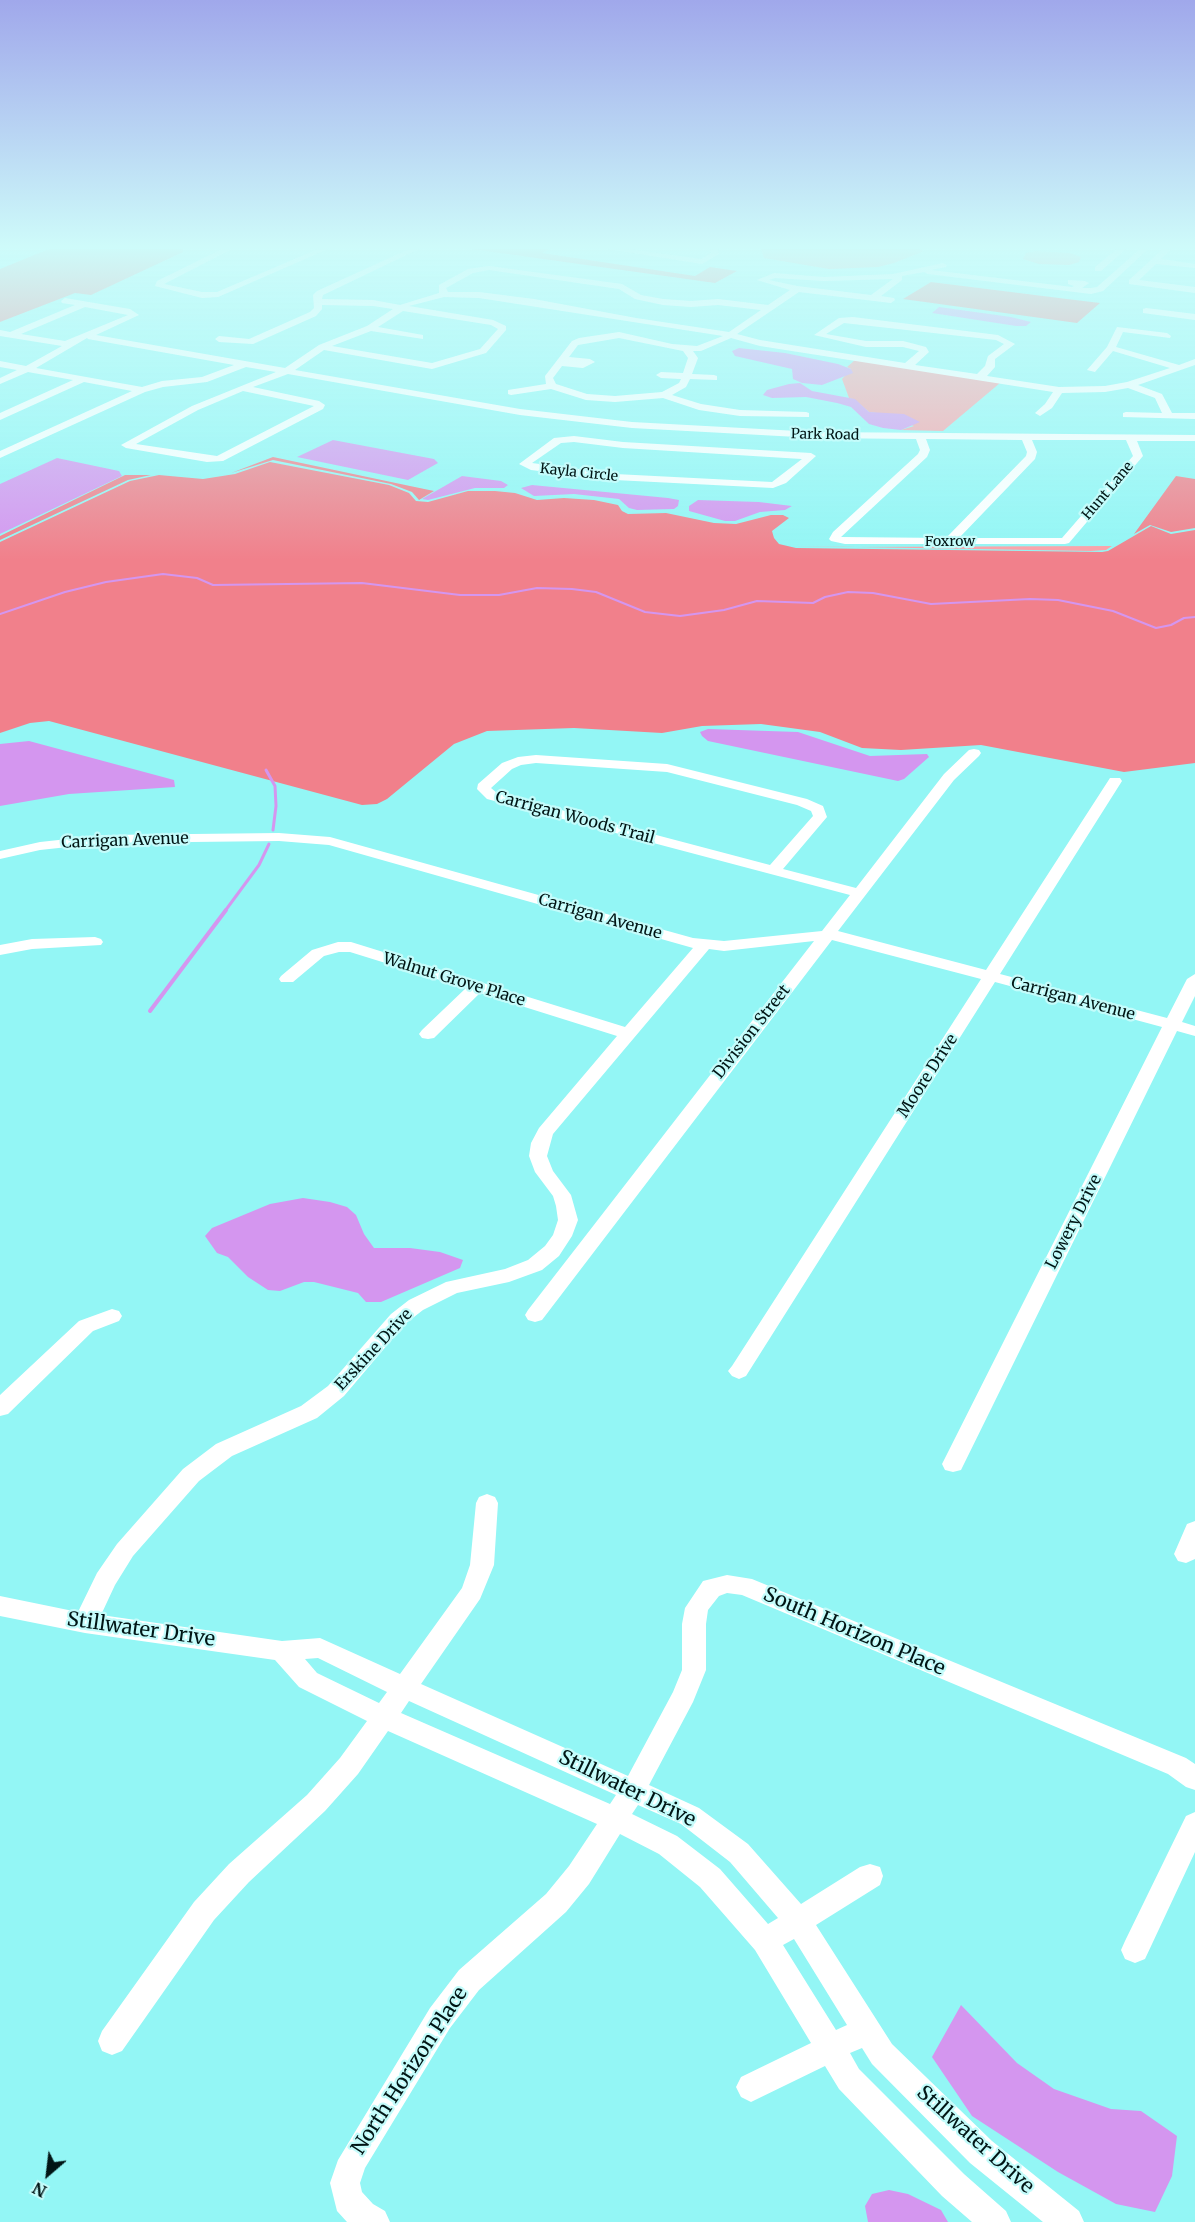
<!DOCTYPE html>
<html>
<head>
<meta charset="utf-8">
<style>
  body { margin:0 }
  #map { position:relative; width:1195px; height:2222px; overflow:hidden; background:#93f6f5; font-family:Merriweather,serif }
  canvas { display:block }
  .north { position:absolute; left:18px; top:2144px; width:60px; height:60px; -webkit-text-stroke:4px #c4fcfb; paint-order:stroke; rotate:208deg; font-size:16px; font-weight:700; line-height:24px; text-align:center; color:#011515 }
  .north::after { content:''; display:block; margin:auto; width:21px; height:27px; background:#011515; clip-path:polygon(50% 0,100% 100%,50% 72%,0 100%) }
</style>
</head>
<body>
<div id="map">
<canvas width="1195" height="2222"></canvas>
<div class="north">N</div>
</div>
<script>
const ctx = document.querySelector('canvas').getContext('2d');
ctx.lineJoin = 'round';
function paint(path, color) { ctx.fillStyle = color; ctx.fill(path, 'evenodd'); }
const shape = rows => new Path2D(rows.map(r => 'M' + r).join(''));
function stroke(path, color, width, dash) { ctx.strokeStyle = color; ctx.lineWidth = width; ctx.lineCap = dash ? 'butt' : 'round'; ctx.setLineDash(dash || []); ctx.stroke(path); }
function drawText(font, color, halo, rows, align = 'center') {
  ctx.font = font + ' Merriweather,serif'; ctx.lineWidth = 4.5; ctx.setLineDash([]); ctx.textBaseline = 'middle'; ctx.strokeStyle = halo; ctx.fillStyle = color; for (const [text, x, y, turn = 0] of rows) {
    ctx.save(); ctx.translate(x, y); ctx.rotate((+turn || 0) * Math.PI / 180); ctx.textAlign = isNaN(turn) ? turn : align; if (halo) ctx.strokeText(text, 0, 0); ctx.fillText(text, 0, 0); ctx.restore();
  }
}
const green = shape([
  [761,249,920,249,924,251,894,263,878,267,829,269,764,258],
  [1036,251,1070,253,1081,257,1079,262,1069,265,1039,264,1023,259,1026,253],
  [855,360,1000,383,943,431,901,430,914,426,883,414,869,412,855,400,849,398,842,379,851,369,847,367],
  [794,546,844,547,1112,546,1106,550,1091,551,797,546]
]);
const forest = shape([
  [49,249,183,249,183,252,91,295,75,293,0,322,0,269],
  [472,249,550,249,542,253,695,276,710,267,737,271,715,283],
  [931,282,1067,299,1100,303,1077,323,903,299],
  [273,457,410,486,434,491,419,500,412,492,391,484,273,460,231,473],
  [270,462,389,485,409,493,416,501,428,502,468,491,495,491,515,493,537,500,564,498,594,500,618,505,622,511,628,514,666,513,714,523,736,524,771,515,783,515,789,518,772,531,774,538,779,544,796,548,1102,552,1108,551,1151,526,1171,534,1195,530,1195,763,1124,772,981,745,901,750,862,748,820,732,761,724,702,726,662,733,574,728,487,731,454,744,387,799,377,804,362,805,49,721,30,723,0,733,0,542,130,481,159,475,203,479,235,474],
  [125,475,151,475,128,480,0,540,0,536],
  [1176,476,1195,479,1195,528,1171,532,1150,525,1134,534]
]);
const water = shape([
  [939,307,1011,317,1031,322,1026,326,1016,326,932,313],
  [739,348,785,353,838,364,851,369,853,373,822,385,802,383,793,379,792,369,735,356,732,351],
  [800,383,812,391,855,399,869,412,904,414,920,422,901,430,883,428,869,424,851,407,837,403,806,397,772,398,763,395,767,390,789,384],
  [333,440,434,459,438,463,408,480,297,457],
  [57,458,119,471,122,476,0,534,0,484],
  [462,476,501,481,508,485,504,488,475,488,428,500,422,499],
  [532,485,668,498,679,500,678,506,674,509,637,510,629,508,619,499,574,494,534,496,521,488],
  [698,500,759,502,792,506,785,510,760,512,735,521,725,521,689,511,689,506],
  [708,729,798,732,870,756,927,754,929,757,904,779,898,781,708,741,702,736,700,732],
  [29,741,174,780,175,787,69,794,0,806,0,744],
  [303,1198,330,1202,347,1207,356,1215,364,1234,374,1248,410,1248,440,1252,463,1260,460,1268,381,1302,366,1302,358,1293,314,1282,304,1282,280,1291,268,1290,248,1277,228,1257,217,1253,205,1236,212,1228,270,1204],
  [961,2005,1017,2063,1054,2089,1111,2109,1141,2111,1177,2136,1172,2176,1155,2212,1116,2204,1058,2172,972,2116,932,2057],
  [889,2190,908,2194,941,2210,948,2222,868,2222,865,2206,872,2194]
]);
const streamFar2 = shape([
  [0,614,65,592,106,582,163,574,197,578,213,585,362,583,460,595,499,595,537,588,572,589,596,592,645,612,680,616,724,610,757,601,813,603,825,597,848,592,873,593,931,604,1030,599,1058,600,1113,611,1156,628,1171,625,1184,618,1195,617]
]);
const streamFar1 = shape([
  [266,770,275,786,276,806,273,830],
  [225,911,259,865,269,844]
]);
const stream = shape([
  [150,1011,226,910]
]);
const minor = shape([
  [222,249,232,249,164,284,202,292,217,292,318,249,328,249,218,297,202,298,155,286,157,281,222,249],
  [409,249,419,249,323,295,322,299,373,300,400,305,439,293,439,285,468,269,489,266,622,284,641,295,663,299,691,301,718,299,768,305,790,290,757,280,774,273,824,277,893,274,943,263,947,265,946,267,931,270,1072,287,1074,286,1068,284,1068,280,1085,281,1089,283,1082,288,1091,288,1097,287,1140,249,1148,249,1103,291,1091,294,928,274,924,272,902,276,902,280,881,296,894,298,895,300,891,303,799,292,737,334,760,340,905,363,919,351,903,347,866,347,814,335,839,318,853,317,998,335,1015,344,995,359,995,367,987,376,1059,387,1105,386,1127,382,1170,368,1113,351,1095,372,1087,370,1107,347,1117,327,1167,333,1171,336,1170,338,1123,332,1116,347,1179,365,1195,359,1195,365,1138,385,1162,394,1172,413,1195,413,1195,419,1123,417,1123,413,1126,412,1162,413,1155,398,1128,388,1105,392,1062,393,1052,408,1040,416,1035,413,1045,404,1053,392,760,346,731,338,701,351,693,351,698,358,692,374,714,375,717,376,717,380,690,379,686,387,672,395,701,404,740,410,806,412,809,413,809,417,740,416,699,410,663,398,615,402,586,400,551,389,511,395,508,394,508,390,546,384,545,376,572,341,579,338,619,332,672,344,697,346,723,336,479,298,444,297,409,306,493,320,506,326,506,330,486,353,432,369,324,350,295,370,520,409,632,422,816,432,1195,435,1195,441,1137,441,1143,456,1069,543,1065,544,845,544,831,541,829,539,833,532,918,454,920,450,916,439,816,438,632,428,520,415,288,374,253,387,319,401,325,405,323,409,223,461,207,462,126,448,121,445,192,406,276,372,246,367,207,382,163,387,145,392,0,458,0,451,132,391,84,382,0,420,0,413,73,380,28,372,0,384,0,378,17,370,0,367,0,361,26,366,62,346,0,336,0,330,10,332,75,305,62,303,61,301,65,298,130,309,139,315,96,335,285,368,319,345,367,326,393,309,373,306,322,305,322,309,316,316,253,344,219,342,215,339,219,336,249,339,310,312,314,308,313,295,317,291,409,249],
  [489,270,619,289,635,299,663,305,691,307,718,305,761,310,729,332,636,318,534,299,479,292,448,292,446,288,473,273,489,270],
  [775,278,824,281,893,279,871,295,797,286,769,280,775,278],
  [85,307,128,315,65,341,21,334,85,307],
  [403,311,491,325,498,329,480,349,432,363,332,346,371,331,423,339,423,335,378,327,403,311],
  [844,323,996,340,1004,344,988,356,985,366,977,374,915,365,929,352,926,347,903,341,866,341,826,334,844,323],
  [87,338,88,339,234,365,202,377,162,381,142,387,36,368,87,338],
  [619,338,683,351,688,358,683,373,661,372,656,375,661,378,681,379,679,383,662,392,615,396,587,394,556,384,553,378,562,366,583,368,595,362,590,359,569,357,578,345,619,338],
  [243,391,314,406,217,456,136,444,198,410,243,391],
  [926,439,1022,440,1027,452,1026,456,946,538,841,537,927,457,930,450,926,439],
  [1032,440,1126,440,1133,456,1062,538,959,538,1035,459,1037,452,1032,440],
  [608,249,628,249,701,259,711,253,710,249,718,249,719,254,702,264,608,249],
  [1117,249,1126,249,1101,271,1095,271,1095,267,1117,249],
  [1163,249,1171,249,1161,259,1195,264,1195,268,1156,264,1139,280,1195,287,1195,293,1129,284,1129,280,1163,249],
  [1146,308,1195,314,1195,320,1143,313,1143,309,1146,308],
  [574,436,623,442,811,453,816,456,786,483,773,488,615,480,531,470,519,464,554,438,574,436],
  [574,442,623,448,802,459,772,482,615,474,532,463,561,443,574,442],
  [974,749,979,750,981,753,979,756,954,780,838,931,986,970,1110,778,1120,778,1122,781,1000,974,1167,1018,1187,979,1195,974,1195,996,1182,1022,1195,1026,1195,1036,1177,1031,961,1470,953,1472,945,1470,942,1464,1162,1027,995,982,746,1376,739,1379,732,1376,728,1371,732,1366,981,979,832,940,542,1320,535,1322,528,1320,525,1315,528,1310,814,941,724,951,709,949,553,1134,547,1156,553,1171,571,1195,578,1220,572,1236,559,1256,542,1270,509,1282,457,1293,423,1310,405,1324,344,1396,317,1418,232,1456,199,1481,133,1556,115,1585,101,1615,282,1641,320,1638,400,1674,462,1588,470,1565,476,1503,479,1497,487,1494,495,1497,498,1503,494,1565,480,1599,421,1684,628,1776,673,1692,682,1670,682,1624,685,1608,703,1581,727,1575,752,1579,1186,1758,1195,1764,1195,1790,1186,1787,1168,1774,742,1595,727,1593,719,1596,708,1610,706,1624,706,1670,693,1702,649,1785,699,1808,748,1844,801,1904,860,1867,870,1864,880,1867,883,1876,880,1885,816,1925,892,2044,992,2141,1079,2211,1084,2222,1043,2222,970,2163,872,2064,862,2048,850,2053,859,2069,964,2174,1006,2211,1011,2222,972,2222,942,2196,839,2089,825,2066,751,2102,741,2097,736,2087,741,2077,811,2043,755,1950,700,1887,659,1854,620,1834,589,1884,566,1912,479,1990,450,2028,365,2168,360,2183,362,2192,373,2204,385,2211,390,2222,347,2222,337,2211,330,2183,338,2160,430,2008,459,1970,546,1894,569,1866,597,1824,388,1731,358,1774,325,1811,249,1882,214,1920,122,2051,112,2055,102,2051,98,2041,102,2031,194,1902,229,1864,307,1795,340,1758,367,1721,299,1687,275,1660,85,1633,0,1616,0,1596,78,1612,97,1573,117,1544,183,1469,216,1444,301,1406,328,1386,391,1314,409,1300,446,1282,505,1269,528,1260,545,1246,553,1235,558,1220,556,1206,553,1196,535,1172,529,1156,531,1143,539,1128,617,1036,480,993,434,1038,428,1039,422,1038,419,1034,422,1030,466,988,350,952,339,952,324,956,293,982,281,982,279,979,281,976,312,950,338,942,351,942,625,1027,693,948,329,845,279,841,105,843,40,850,0,859,0,851,40,842,105,835,279,833,330,837,693,938,724,941,822,931,850,895,487,799,477,789,478,784,502,763,518,757,536,755,667,764,807,799,823,806,827,817,783,869,856,888,944,774,969,750,974,749],
  [536,763,667,772,797,805,811,811,813,816,770,865,497,793,491,788,512,769,521,765,536,763],
  [318,1658,387,1692,379,1703,317,1673,305,1659,318,1658],
  [409,1701,616,1795,610,1804,401,1713,409,1701],
  [638,1805,681,1824,730,1862,778,1918,768,1924,720,1869,677,1836,632,1814,638,1805],
  [794,1939,847,2025,836,2030,783,1945,794,1939],
  [95,937,101,939,103,942,101,945,32,949,0,955,0,945,32,939,95,937],
  [112,1309,119,1311,122,1316,119,1321,93,1331,8,1414,0,1416,0,1395,79,1321,112,1309],
  [1195,1521,1195,1559,1186,1563,1178,1561,1174,1554,1187,1524,1195,1521],
  [1195,1812,1195,1852,1145,1959,1135,1963,1125,1959,1121,1950,1125,1941,1186,1816,1195,1812]
]);
const farStreetnames = [
  ["Park Road",825,435,1],
  ["Kayla Circle",579,473,6],
  ["Hunt Lane",1108,491,-50],
  ["Foxrow",950,542]
];
const streetNames = [
  ["Carrigan Woods Trail",575,818,15],
  ["Carrigan Avenue",125,841,-2],
  ["Carrigan Avenue",600,917,16],
  ["Walnut Grove Place",454,980,17],
  ["Carrigan Avenue",1073,999,15],
  ["Division Street",752,1032,-52],
  ["Moore Drive",928,1076,-57],
  ["Lowery Drive",1074,1222,-63],
  ["Erskine Drive",374,1350,-47]
];
const nearStreetnames = [
  ["Stillwater Drive",141,1630,8],
  ["South Horizon Place",854,1632,23],
  ["Stillwater Drive",627,1789,26],
  ["North Horizon Place",410,2071,-57],
  ["Stillwater Drive",975,2140,42]
];
paint(green, '#fba1a8');
paint(forest, '#f1808b');
paint(water, '#d496ef');
stroke(streamFar2, '#d496ef', 2);
stroke(streamFar1, '#d496ef', 3);
stroke(stream, '#d496ef', 4);
paint(minor, '#fff');
const sky = ctx.createLinearGradient(0, 0, 0, 560);
sky.addColorStop(0, '#a0a8eb');
sky.addColorStop(0.44, '#cefbfa');
sky.addColorStop(1, '#cefbfa00');
ctx.fillStyle = sky;
ctx.fillRect(0, 0, 1195, 560);
drawText('14px', '#011515', '#c4fcfb', farStreetnames);
drawText('16px', '#011515', '#c4fcfb', streetNames);
drawText('20px', '#011515', '#c4fcfb', nearStreetnames);
</script>
</body>
</html>
